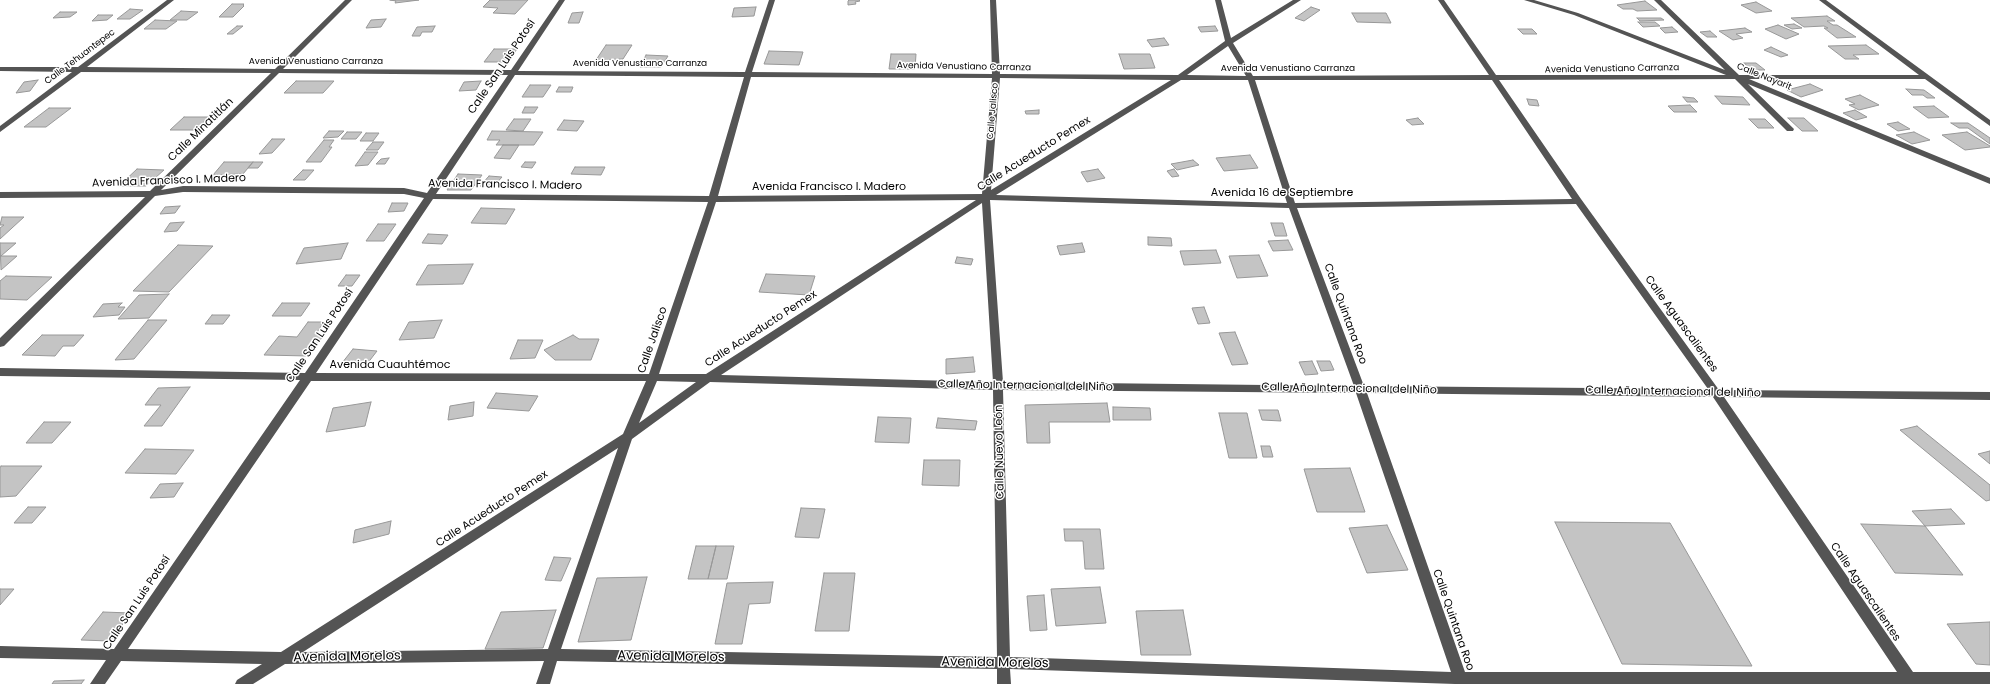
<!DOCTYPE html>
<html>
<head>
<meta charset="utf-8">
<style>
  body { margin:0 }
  canvas { display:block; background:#fff }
</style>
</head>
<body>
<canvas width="1990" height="684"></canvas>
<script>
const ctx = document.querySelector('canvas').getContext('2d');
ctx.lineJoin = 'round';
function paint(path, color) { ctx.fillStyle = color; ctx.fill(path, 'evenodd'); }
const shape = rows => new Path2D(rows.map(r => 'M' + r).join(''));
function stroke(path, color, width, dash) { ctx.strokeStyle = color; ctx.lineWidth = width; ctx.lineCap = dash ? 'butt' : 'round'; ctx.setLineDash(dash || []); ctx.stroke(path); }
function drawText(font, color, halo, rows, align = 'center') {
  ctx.font = font + ' Poppins,sans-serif'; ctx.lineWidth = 3; ctx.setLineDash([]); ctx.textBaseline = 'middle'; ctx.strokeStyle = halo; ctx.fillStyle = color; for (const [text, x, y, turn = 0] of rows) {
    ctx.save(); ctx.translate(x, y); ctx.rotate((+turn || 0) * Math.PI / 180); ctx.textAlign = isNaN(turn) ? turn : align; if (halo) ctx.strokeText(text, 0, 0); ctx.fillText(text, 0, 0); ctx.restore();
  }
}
const building = shape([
  [390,0,419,0,395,3,396,1,390,0],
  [490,0,528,0,515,14,493,13,498,8,483,7,490,0],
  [849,0,859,0,860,1,855,2,856,4,848,5,848,1,849,0],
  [1645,1,1657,10,1637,11,1633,9,1623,9,1617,5,1645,1],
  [1756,2,1772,11,1756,13,1741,5,1756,2],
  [232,4,244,4,243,5,244,6,233,17,219,17,232,4],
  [756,7,754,16,732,17,734,8,756,7],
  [1311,7,1320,10,1304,21,1295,18,1311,7],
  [130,9,143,10,130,19,117,19,130,9],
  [181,11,198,12,187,20,170,20,181,11],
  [60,12,77,12,70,17,53,18,60,12],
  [583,12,579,23,568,23,572,13,583,12],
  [1352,13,1386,13,1391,23,1357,22,1352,13],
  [98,15,113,15,107,20,92,21,98,15],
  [1827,16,1835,21,1827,21,1833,25,1837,25,1856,37,1837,38,1824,28,1828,28,1824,26,1804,27,1791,18,1827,16],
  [1637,18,1661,18,1664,20,1640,21,1637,18],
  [386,19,381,27,366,28,371,20,386,19],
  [155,20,177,21,166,29,144,29,155,20],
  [1638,22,1655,22,1660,26,1643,27,1638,22],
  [1794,24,1802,28,1792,29,1784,25,1794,24],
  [1778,25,1799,34,1786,39,1765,29,1778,25],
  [237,26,243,26,233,34,227,34,237,26],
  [435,26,432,32,422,32,420,36,412,36,417,27,435,26],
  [1215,26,1218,31,1201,32,1198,27,1215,26],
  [1672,27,1678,32,1665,33,1660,28,1672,27],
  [1745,28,1752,32,1736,34,1743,38,1733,40,1719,31,1745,28],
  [1518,29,1532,29,1537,34,1523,34,1518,29],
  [1710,31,1717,37,1707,37,1700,32,1710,31],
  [1164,38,1169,45,1152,47,1147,40,1164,38],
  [606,45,632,45,623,59,596,60,606,45],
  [1866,45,1879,54,1853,55,1859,59,1845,59,1828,46,1866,45],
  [1771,47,1788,55,1781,57,1764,50,1771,47],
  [494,49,517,49,508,62,484,62,494,49],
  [769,51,803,52,799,65,764,64,769,51],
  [891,54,916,54,915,69,889,69,891,54],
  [1119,54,1150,54,1155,68,1124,69,1119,54],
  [646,55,668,56,661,67,640,67,646,55],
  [1744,63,1756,63,1765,70,1752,70,1744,63],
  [38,80,30,91,16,93,24,82,38,80],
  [296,81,334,81,323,93,284,93,296,81],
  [481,81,476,90,459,91,464,82,481,81],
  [1810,84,1823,90,1801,97,1787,90,1810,84],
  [530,85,551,85,543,97,522,97,530,85],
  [559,87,573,87,571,92,556,92,559,87],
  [1906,89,1924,90,1935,98,1927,98,1923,95,1912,95,1906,89],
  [1860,95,1879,105,1859,110,1849,105,1855,104,1845,99,1860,95],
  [1715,96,1743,97,1750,105,1722,104,1715,96],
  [1683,97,1694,98,1698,102,1687,102,1683,97],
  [1527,99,1537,100,1539,106,1529,105,1527,99],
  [1690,105,1697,112,1674,112,1668,106,1690,105],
  [1934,106,1949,117,1928,118,1913,107,1934,106],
  [525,107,538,107,534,113,522,113,525,107],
  [49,108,71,108,46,127,24,127,49,108],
  [1039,110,1039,114,1026,114,1025,111,1039,110],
  [1855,110,1867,117,1856,120,1843,113,1855,110],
  [184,117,209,117,195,130,170,130,184,117],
  [1418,118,1424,124,1412,125,1406,120,1418,118],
  [1788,118,1804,118,1818,131,1802,131,1788,118],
  [514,119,531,119,523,131,506,130,514,119],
  [1749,119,1765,119,1774,128,1758,128,1749,119],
  [564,120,584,121,577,131,557,130,564,120],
  [1898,122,1910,129,1898,131,1887,124,1898,122],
  [1951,123,1968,123,1990,138,1990,144,1968,128,1959,128,1951,123],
  [329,131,344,131,338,137,323,138,329,131],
  [492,131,543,132,534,145,496,145,500,140,487,140,492,131],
  [347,132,362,132,356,139,341,139,347,132],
  [1914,132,1930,140,1912,144,1896,135,1914,132],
  [1967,132,1990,146,1990,147,1965,150,1942,135,1967,132],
  [366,133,379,133,373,141,360,141,366,133],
  [272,139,285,139,272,153,259,154,272,139],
  [324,140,334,140,329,147,332,147,321,162,306,162,324,140],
  [373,142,384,142,378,150,366,150,373,142],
  [503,145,519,145,510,159,494,158,503,145],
  [365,152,378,152,368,165,355,166,365,152],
  [1250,155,1258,168,1224,171,1216,158,1250,155],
  [389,158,385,164,376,164,381,159,389,158],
  [1193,160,1199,165,1177,170,1171,164,1193,160],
  [224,162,253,162,243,174,213,175,224,162],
  [253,162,263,162,258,168,248,168,253,162],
  [525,162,536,162,532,168,521,167,525,162],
  [575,167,605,167,601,175,571,174,575,167],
  [137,169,164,170,146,186,119,186,137,169],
  [1098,169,1105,178,1087,182,1081,172,1098,169],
  [1174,169,1179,176,1172,177,1167,171,1174,169],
  [303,170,314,170,305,180,293,180,303,170],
  [458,174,482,175,471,190,447,190,458,174],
  [489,176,502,177,493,187,480,186,489,176],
  [392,203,408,203,404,211,388,212,392,203],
  [180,206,175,213,160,214,165,207,180,206],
  [481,208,515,209,506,224,471,223,481,208],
  [2,217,24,217,0,239,0,228,4,225,0,225,2,217],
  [184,222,177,231,164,232,170,223,184,222],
  [1271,223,1283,223,1287,236,1275,236,1271,223],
  [378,224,396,224,384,241,366,241,378,224],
  [428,234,448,235,442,244,422,243,428,234],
  [1148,237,1171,238,1172,246,1148,245,1148,237],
  [1288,240,1293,250,1273,251,1268,241,1288,240],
  [0,243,16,243,1,256,17,256,1,270,0,243],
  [348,243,341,259,296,264,304,248,348,243],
  [1082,243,1085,252,1060,255,1057,246,1082,243],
  [178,245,213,246,169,292,133,291,178,245],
  [1216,250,1221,263,1184,265,1180,251,1216,250],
  [1259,255,1268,276,1237,278,1229,256,1259,255],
  [957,257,973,259,971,265,955,263,957,257],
  [473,264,463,284,416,285,428,265,473,264],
  [766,274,815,276,809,295,759,292,766,274],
  [346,275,360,275,352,286,338,286,346,275],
  [6,276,52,277,27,300,0,299,0,281,6,276],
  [169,294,149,318,118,319,139,295,169,294],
  [122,303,118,307,125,307,119,315,93,317,103,304,122,303],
  [282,303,310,303,301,316,272,316,282,303],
  [1204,307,1210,323,1198,324,1192,308,1204,307],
  [212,315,230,315,223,324,205,324,212,315],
  [148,320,167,320,134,359,115,360,148,320],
  [442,320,434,338,399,340,409,322,442,320],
  [308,322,324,322,316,334,324,335,308,356,264,355,279,336,297,337,308,322],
  [1235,332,1248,364,1232,365,1219,333,1235,332],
  [42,335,84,335,74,346,63,346,55,356,22,355,42,335],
  [573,335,579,339,599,339,591,360,555,360,544,350,573,335],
  [518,340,543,340,535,358,510,359,518,340],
  [353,349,377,351,367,364,342,363,353,349],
  [973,357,975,372,946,374,946,359,973,357],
  [1312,361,1318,374,1305,375,1299,362,1312,361],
  [1317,361,1330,361,1334,370,1321,371,1317,361],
  [190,387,162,426,144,426,161,405,145,405,158,388,190,387],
  [496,393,538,396,529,411,487,408,496,393],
  [371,402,365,426,326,432,333,408,371,402],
  [474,402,473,416,448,420,450,406,474,402],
  [1107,403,1110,422,1049,422,1050,443,1027,443,1025,405,1107,403],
  [1113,407,1150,408,1151,420,1113,420,1113,407],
  [1259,410,1278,410,1281,421,1262,420,1259,410],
  [1219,413,1247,413,1257,458,1229,458,1219,413],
  [878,417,911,418,909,443,875,442,878,417],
  [938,418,977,421,975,430,936,428,938,418],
  [44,422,71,422,52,443,26,443,44,422],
  [1917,426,1990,485,1990,500,1986,501,1900,430,1917,426],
  [1261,446,1270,446,1273,457,1263,457,1261,446],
  [145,449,194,450,176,474,125,473,145,449],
  [1990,451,1990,464,1978,454,1990,451],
  [924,460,960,460,959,486,922,485,924,460],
  [1,466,42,466,16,496,0,497,0,468,1,466],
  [1350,468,1365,512,1317,512,1304,469,1350,468],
  [183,483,174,497,150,498,160,484,183,483],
  [28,507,46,507,32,523,14,523,28,507],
  [801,508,825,509,819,538,795,537,801,508],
  [1951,509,1965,524,1925,526,1912,511,1951,509],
  [391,521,389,534,353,543,355,530,391,521],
  [1555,522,1670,523,1752,666,1622,664,1555,522],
  [1861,524,1925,526,1963,575,1895,573,1861,524],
  [1387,525,1408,570,1367,573,1349,528,1387,525],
  [1064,529,1100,529,1104,569,1085,569,1083,541,1065,541,1064,529],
  [696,546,716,546,708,579,688,579,696,546],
  [716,546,734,546,727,579,708,579,716,546],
  [554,557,571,558,561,581,545,580,554,557],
  [824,573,855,573,849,631,815,631,824,573],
  [647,577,631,640,578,642,597,578,647,577],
  [773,582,770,603,749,604,742,644,715,644,727,583,773,582],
  [1100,587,1106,623,1056,626,1051,589,1100,587],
  [0,589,14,589,0,605,0,589],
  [1044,595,1047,630,1030,631,1027,596,1044,595],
  [556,610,543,648,485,649,501,612,556,610],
  [1183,610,1191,655,1141,655,1136,611,1183,610],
  [103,612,131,613,110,641,81,640,103,612],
  [1990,622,1990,665,1976,664,1947,624,1990,622],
  [84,680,81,684,52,684,54,681,84,680]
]);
const minor = shape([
  [167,0,174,0,87,67,275,69,345,0,352,0,283,69,511,70,559,0,565,0,518,71,745,72,769,0,775,0,752,72,992,74,990,0,996,0,1000,74,1178,75,1225,41,1215,0,1221,0,1231,38,1293,0,1301,0,1233,43,1253,76,1489,75,1438,0,1444,0,1496,75,1726,75,1574,15,1524,0,1534,0,1578,13,1725,70,1654,0,1661,0,1739,75,1919,75,1819,0,1826,0,1990,120,1990,126,1925,79,1749,79,1990,178,1990,184,1748,84,1794,129,1793,131,1787,131,1735,79,1499,80,1581,199,1719,390,1990,392,1990,400,1724,397,1913,672,1990,672,1990,684,1455,684,1010,669,1011,684,997,684,997,669,557,661,550,684,536,684,544,661,285,664,253,684,235,684,237,680,262,664,121,661,105,684,90,684,106,660,0,658,0,646,114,649,300,380,0,376,0,368,305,373,424,198,404,194,183,192,155,196,4,346,0,347,0,338,145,197,0,198,0,192,150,191,271,73,81,72,0,132,0,126,72,72,0,71,0,67,78,67,167,0],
  [1228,46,1246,76,1187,75,1228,46],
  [279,73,508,75,427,193,404,188,183,186,161,190,279,73],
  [515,75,744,77,709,196,436,194,515,75],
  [751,77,992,78,982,194,718,196,751,77],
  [1000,78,1171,80,991,190,1000,78],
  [1181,80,1248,80,1287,203,996,195,1181,80],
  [1255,80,1492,80,1572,199,1295,203,1255,80],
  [433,199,708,202,649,374,316,373,433,199],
  [976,200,706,374,659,374,716,202,976,200],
  [990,200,1289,208,1354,386,1003,382,990,200],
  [982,203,993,382,721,375,982,203],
  [1576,204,1708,389,1364,386,1297,208,1576,204],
  [311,381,646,381,623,434,281,652,128,649,311,381],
  [657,381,696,382,639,423,657,381],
  [710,382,993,390,997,657,561,649,632,439,710,382],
  [1003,390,1356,393,1451,672,1010,657,1003,390],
  [1367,393,1713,397,1897,672,1465,672,1367,393],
  [618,448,548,649,303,652,618,448]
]);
const farStreetnames = [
  ["Calle Tehuantepec",80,57,-37],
  ["Avenida Venustiano Carranza",316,62],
  ["Avenida Venustiano Carranza",640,64],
  ["Avenida Venustiano Carranza",964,67,1],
  ["Avenida Venustiano Carranza",1288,69],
  ["Avenida Venustiano Carranza",1612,69,-1],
  ["Calle Nayarit",1764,77,22],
  ["Calle Jalisco",993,111,-85]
];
const streetNames = [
  ["Calle San Luis Potosí",502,67,-56],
  ["Calle Minatitlán",201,130,-44],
  ["Calle Acueducto Pemex",1034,154,-32],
  ["Avenida Francisco I. Madero",169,181,-2],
  ["Avenida Francisco I. Madero",505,185,1],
  ["Avenida Francisco I. Madero",829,187],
  ["Avenida 16 de Septiembre",1282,193],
  ["Calle Quintana Roo",1345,314,70],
  ["Calle Aguascalientes",1681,324,54],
  ["Calle Acueducto Pemex",761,329,-33],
  ["Calle San Luis Potosí",320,336,-56],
  ["Calle Jalisco",653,340,-71],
  ["Avenida Cuauhtémoc",390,365],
  ["Calle Año Internacional del Niño",1025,386,1],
  ["Calle Año Internacional del Niño",1349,389,1],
  ["Calle Año Internacional del Niño",1673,392,1],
  ["Calle Nuevo León",1000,452,-91],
  ["Calle Acueducto Pemex",492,509,-33],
  ["Calle Aguascalientes",1865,592,56],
  ["Calle San Luis Potosí",137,603,-56],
  ["Calle Quintana Roo",1453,620,71]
];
const nearStreetnames = [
  ["Avenida Morelos",347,657,-1],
  ["Avenida Morelos",671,657,1],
  ["Avenida Morelos",995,663,1]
];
paint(building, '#c4c4c4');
stroke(building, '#989898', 1);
paint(minor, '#545454');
drawText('9px', '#000', '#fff', farStreetnames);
drawText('11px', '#000', '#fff', streetNames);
drawText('13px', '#000', '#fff', nearStreetnames);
</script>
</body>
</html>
